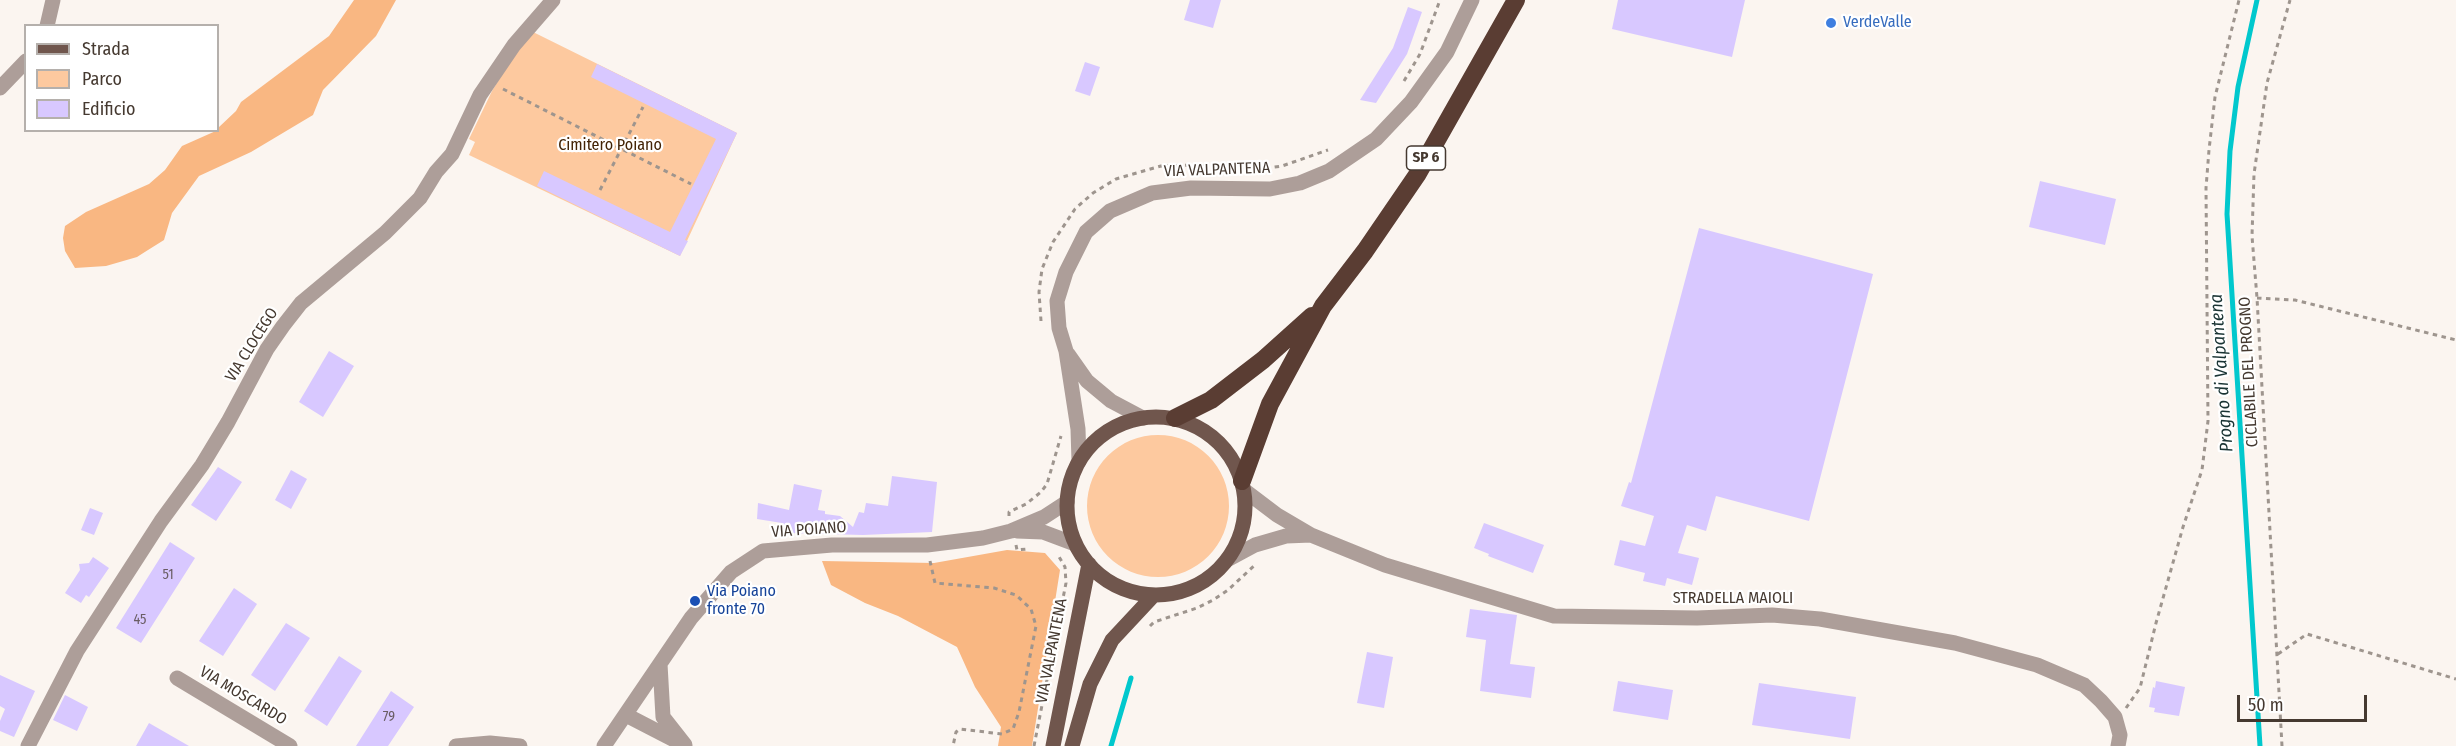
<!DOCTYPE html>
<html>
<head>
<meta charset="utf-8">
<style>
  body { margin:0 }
  #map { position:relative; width:2456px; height:746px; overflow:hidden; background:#fbf5f0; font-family:"Fira Sans Condensed",sans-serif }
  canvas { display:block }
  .legend { position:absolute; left:24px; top:24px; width:195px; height:108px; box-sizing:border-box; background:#fff; border:2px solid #b5b0ac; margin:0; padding:8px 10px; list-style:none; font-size:18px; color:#453930 }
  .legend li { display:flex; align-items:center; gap:12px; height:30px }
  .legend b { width:30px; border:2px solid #b5b0ac }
  .scale { position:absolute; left:2237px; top:695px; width:130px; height:27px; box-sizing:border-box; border:3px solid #453930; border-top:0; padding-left:8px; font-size:18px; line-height:21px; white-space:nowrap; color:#453930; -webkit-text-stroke:4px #fff; paint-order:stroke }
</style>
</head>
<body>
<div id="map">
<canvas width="2456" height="746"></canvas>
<ul class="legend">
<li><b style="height:8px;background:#70564d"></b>Strada</li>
<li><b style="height:16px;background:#fdc99f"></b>Parco</li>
<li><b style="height:16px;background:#d8c8ff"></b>Edificio</li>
</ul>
<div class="scale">50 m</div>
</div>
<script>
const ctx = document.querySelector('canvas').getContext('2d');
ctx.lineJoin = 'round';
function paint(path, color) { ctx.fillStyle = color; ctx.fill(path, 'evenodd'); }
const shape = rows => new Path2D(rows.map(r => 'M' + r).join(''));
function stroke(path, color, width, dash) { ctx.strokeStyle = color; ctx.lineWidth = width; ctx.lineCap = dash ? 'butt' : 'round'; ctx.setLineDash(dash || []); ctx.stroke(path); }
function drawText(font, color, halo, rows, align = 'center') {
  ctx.font = font + ' "Fira Sans Condensed",sans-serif'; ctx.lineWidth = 4.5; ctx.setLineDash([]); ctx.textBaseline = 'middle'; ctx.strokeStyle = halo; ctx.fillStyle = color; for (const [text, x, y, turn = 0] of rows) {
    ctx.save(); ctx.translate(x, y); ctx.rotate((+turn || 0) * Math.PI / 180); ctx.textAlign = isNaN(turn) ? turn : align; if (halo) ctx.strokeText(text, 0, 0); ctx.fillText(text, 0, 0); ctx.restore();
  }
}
const green = shape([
  [529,30,737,133,680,256,469,155,475,142,469,139,492,91],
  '1087 506a71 71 0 1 1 142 0a71 71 0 1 1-142 0Z'
]);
const forest = shape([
  [354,0,396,0,376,36,323,90,313,115,251,152,199,176,172,213,164,240,148,250,137,257,106,266,75,268,65,251,63,238,65,226,86,212,149,184,165,170,182,146,218,130,218,128,236,111,241,102,329,36],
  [1007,550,1045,553,1060,570,1032,746,998,746,1001,727,975,687,957,647,898,616,865,603,831,585,822,561,934,563]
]);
const stream = shape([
  [2257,0,2238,87,2230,151,2227,214,2260,746],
  [1111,746,1131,678]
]);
const building = shape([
  [1190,0,1221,0,1213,28,1184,20],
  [1618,0,1745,0,1732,57,1612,29],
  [1408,7,1422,12,1407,54,1376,103,1360,100,1393,48],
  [1085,62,1100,67,1090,96,1075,91],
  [597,64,737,133,685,240,688,241,680,256,537,186,544,171,670,232,716,139,591,77],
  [2040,181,2116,199,2105,245,2029,227],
  [1699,228,1873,274,1809,521,1716,496,1706,531,1687,525,1678,553,1699,558,1692,585,1667,578,1665,586,1643,581,1645,573,1614,565,1620,540,1645,546,1654,516,1621,506,1629,482,1631,483],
  [329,351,354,366,323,417,299,402],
  [218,467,242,482,216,521,191,505],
  [291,470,307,479,291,509,275,500],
  [892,476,937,482,932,532,863,535,788,533,788,526,781,526,782,523,757,519,758,503,789,510,794,484,822,490,818,510,825,511,825,514,840,516,853,527,859,512,864,513,866,503,888,506],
  [90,508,103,513,94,535,81,530],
  [1484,523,1544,545,1533,573,1488,556,1489,554,1474,548],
  [170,542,195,558,141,643,116,628],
  [93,557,109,568,89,597,86,595,81,603,65,593,80,570,79,564,89,563],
  [234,588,257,604,223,656,199,641],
  [1470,609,1517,615,1510,664,1535,667,1531,698,1480,691,1486,640,1466,637],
  [286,623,310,638,275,691,251,675],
  [1367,652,1393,657,1384,708,1357,703],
  [339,656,362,671,327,726,304,711],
  [0,675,35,691,14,737,0,731,0,721,5,709,0,706],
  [1618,681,1673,690,1668,720,1613,711],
  [2156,681,2185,687,2179,716,2154,712,2155,708,2149,707,2153,687,2155,688],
  [1759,683,1856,697,1850,739,1752,725],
  [391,691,414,707,388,746,356,746],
  [65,695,88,707,77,731,53,720],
  [149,723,189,746,136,746]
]);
const path = shape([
  [1404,81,1420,54,1440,0],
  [503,89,691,184],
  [600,190,643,107],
  [2257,298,2295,300,2456,340],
  [1041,321,1039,292,1042,269,1053,242,1075,209,1093,193,1116,179,1161,166,1191,165,1255,170,1282,166,1328,150],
  [1009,516,1009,512,1026,504,1041,492,1047,484,1061,436],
  [1016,545,1017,550,1027,549],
  [930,561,935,583,994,588,1016,595,1031,609,1036,626,1019,712,1013,729,1002,734,960,729,956,732,953,746],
  [1150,626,1154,622,1197,608,1213,600,1228,590,1256,564],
  [2278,654,2307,634,2456,679],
  [2126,708,2140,688,2156,623,2183,527,2202,470,2208,421,2206,188,2209,150,2215,97,2239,0],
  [1034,746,1066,583,1065,567,1058,555],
  [2282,746,2257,298,2252,236,2254,174,2267,83,2290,0]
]);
const minor = shape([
  [47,26,53,0],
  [0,88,26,61],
  [1068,354,1087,381,1111,401,1143,418],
  [1079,461,1078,429,1066,351,1059,328,1057,301,1066,272,1086,232,1110,211,1152,193,1191,188,1270,189,1300,183,1329,171,1376,139,1411,102,1447,52,1472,0],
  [1244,490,1277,515,1311,535,1385,565,1554,616,1697,618,1772,615,1820,619,1955,643,2037,665,2084,685,2101,701,2115,717,2120,735,2118,746],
  [1017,531,1043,532,1075,544],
  [1229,559,1255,545,1286,536,1311,535],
  [660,664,663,717,685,745],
  [177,678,290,746],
  [626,715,682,744],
  [28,746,77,651,161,521,202,465,228,422,267,349,283,326,301,303,385,233,420,198,436,172,452,154,480,95,514,45,553,0],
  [456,746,490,743,520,746],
  [604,746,691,618,731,572,763,551,832,545,927,545,983,538,1011,531,1044,517,1067,502]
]);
const major = shape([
  '1067 506a89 89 0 1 1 178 0a89 89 0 1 1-178 0Z',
  [1053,746,1089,564],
  [1072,746,1090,684,1112,640,1154,595]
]);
const highway = shape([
  [1175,418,1211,400,1263,360,1312,316],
  [1242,481,1270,404,1323,306,1365,251,1417,175,1516,0]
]);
const markers = [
  [1831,23,6,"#3f7fe0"],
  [695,601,6,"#1a4fb4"]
];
const numberNames = [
  ["51",168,575],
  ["45",140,620],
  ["79",389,717]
];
const shields = [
  [1426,158,39]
];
const shieldNames = [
  ["SP 6",1426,158]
];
const shopNames = [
  ["VerdeValle",1843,23]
];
const parkNames = [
  ["Cimitero Poiano",610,146]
];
const streetNames = [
  ["VIA VALPANTENA",1217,170,-2],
  ["VIA CLOCEGO",252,345,-58],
  ["CICLABILE DEL PROGNO",2249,372,-93],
  ["VIA POIANO",809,530,-4],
  ["STRADELLA MAIOLI",1733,599],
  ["VIA VALPANTENA",1052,651,-79],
  ["VIA MOSCARDO",243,696,31]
];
const transitNames = [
  ["Via Poiano",707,592],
  ["fronte 70",707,610]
];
const waterNames = [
  ["Progno di Valpantena",2222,373,-94]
];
paint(green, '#fdc99f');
paint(forest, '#f9b782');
stroke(stream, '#01c8cd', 5);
paint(building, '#d8c8ff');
stroke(path, '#9e958e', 3, [4.5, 4.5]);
stroke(minor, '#ad9e99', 15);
stroke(major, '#70564d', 15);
stroke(highway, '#5a3d33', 18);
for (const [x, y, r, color] of markers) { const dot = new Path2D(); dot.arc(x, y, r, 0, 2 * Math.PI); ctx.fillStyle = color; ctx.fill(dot); stroke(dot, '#fff', 2); }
drawText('14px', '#6a5d64', null, numberNames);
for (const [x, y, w] of shields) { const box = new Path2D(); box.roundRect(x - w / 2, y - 12, w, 24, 4.5); ctx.fillStyle = '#fff'; ctx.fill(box); stroke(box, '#453930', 1.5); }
drawText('bold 15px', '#453930', null, shieldNames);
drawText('16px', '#366cbe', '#fff', shopNames, 'left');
drawText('16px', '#422305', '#fff', parkNames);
drawText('16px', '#453930', '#fff', streetNames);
drawText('16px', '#164399', '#fff', transitNames, 'left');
drawText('italic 18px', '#1a3434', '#fff', waterNames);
</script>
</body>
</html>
